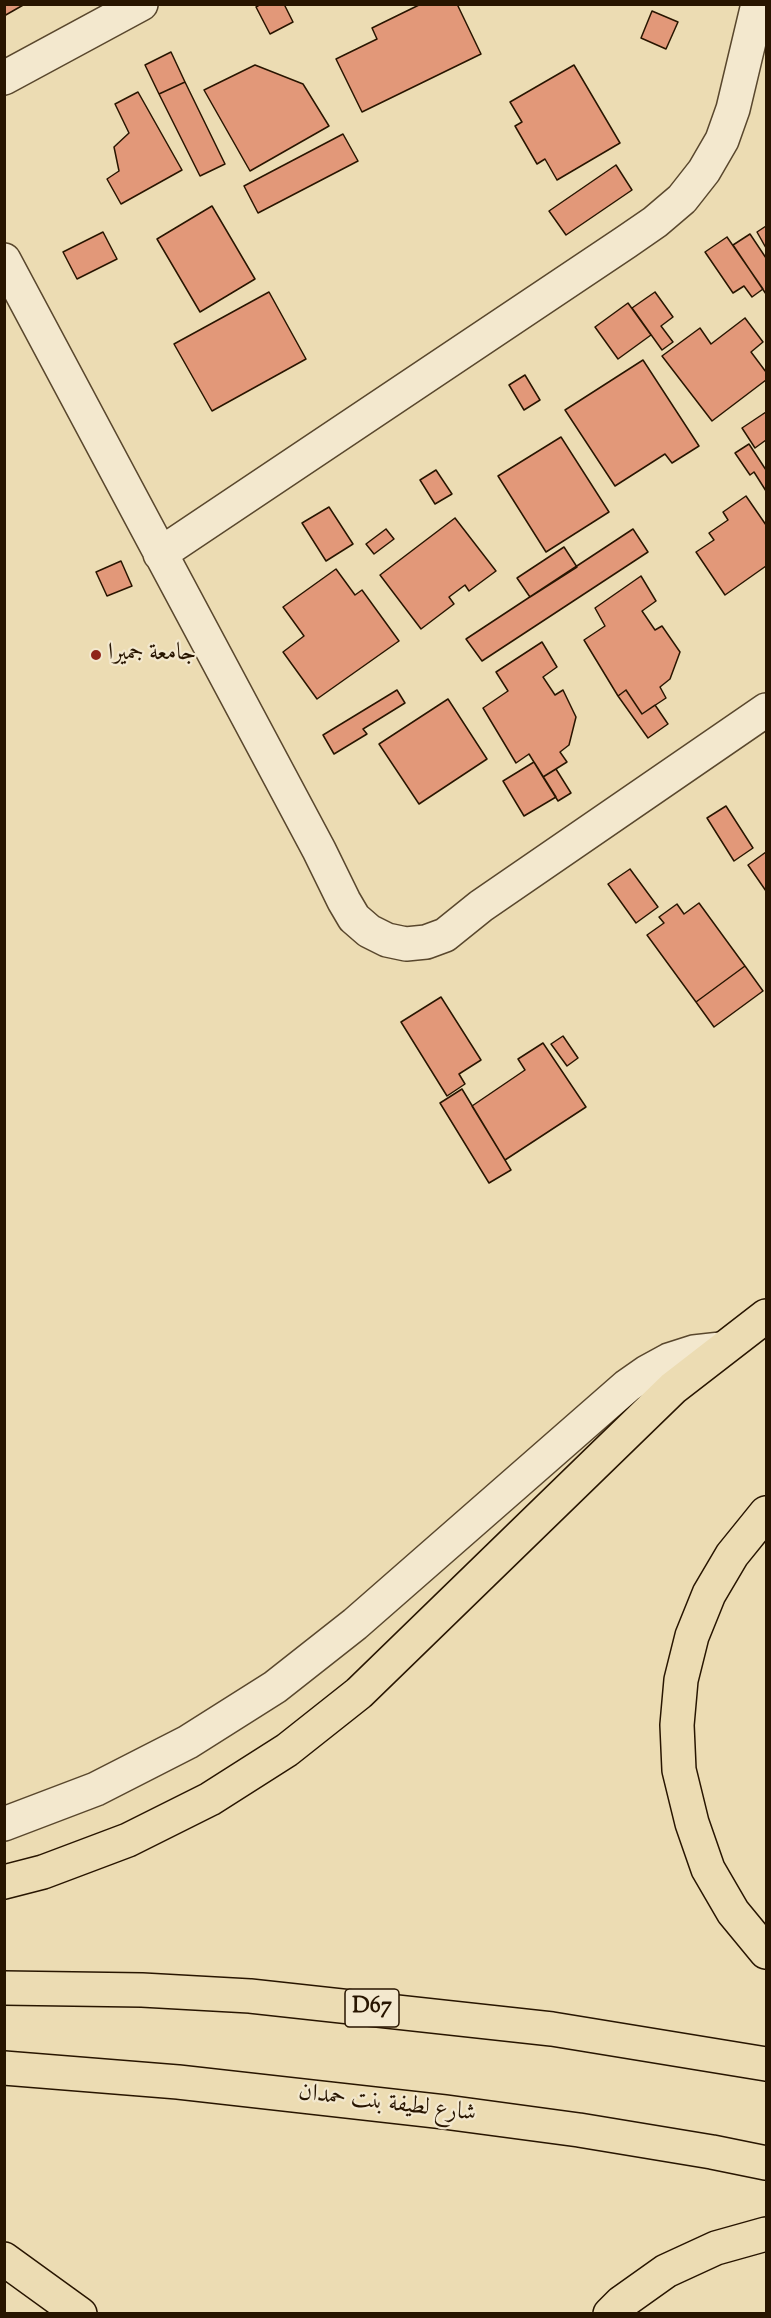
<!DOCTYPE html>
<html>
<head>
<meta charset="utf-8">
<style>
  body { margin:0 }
  #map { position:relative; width:771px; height:2318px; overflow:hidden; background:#ecdcb3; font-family:"Sorts Mill Goudy",serif }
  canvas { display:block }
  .frame { position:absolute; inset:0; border:6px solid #281500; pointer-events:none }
</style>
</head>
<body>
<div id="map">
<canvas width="771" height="2318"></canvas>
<div class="frame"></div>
</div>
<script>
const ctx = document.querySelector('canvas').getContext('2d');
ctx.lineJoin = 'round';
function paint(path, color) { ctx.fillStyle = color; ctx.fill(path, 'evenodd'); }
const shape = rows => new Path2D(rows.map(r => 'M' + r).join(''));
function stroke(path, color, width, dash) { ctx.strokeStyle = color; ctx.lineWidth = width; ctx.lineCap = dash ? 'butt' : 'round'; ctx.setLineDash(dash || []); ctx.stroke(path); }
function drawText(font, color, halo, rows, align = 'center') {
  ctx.font = font + ' "Sorts Mill Goudy",Amiri,serif'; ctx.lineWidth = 4.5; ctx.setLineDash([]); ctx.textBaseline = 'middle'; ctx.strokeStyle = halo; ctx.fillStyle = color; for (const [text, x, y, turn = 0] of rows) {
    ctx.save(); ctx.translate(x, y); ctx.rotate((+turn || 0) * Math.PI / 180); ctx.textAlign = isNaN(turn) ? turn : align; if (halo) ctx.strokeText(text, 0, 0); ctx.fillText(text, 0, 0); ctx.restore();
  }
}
const building = shape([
  [4,4,25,4,4,16,4,4],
  [261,4,284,4,293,22,270,34,256,7,261,4],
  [421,4,457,4,481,54,362,112,336,59,377,39,372,28,421,4],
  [652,11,678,22,666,49,641,38,652,11],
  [171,52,185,82,159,94,145,65,171,52],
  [255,65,303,84,329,126,250,171,204,90,255,65],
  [574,65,620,143,557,180,545,159,537,164,515,126,522,122,510,102,574,65],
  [185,82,225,164,200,176,159,94,185,82],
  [138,92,182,170,121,204,107,179,119,171,114,147,129,133,115,104,138,92],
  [343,134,358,161,258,213,244,186,343,134],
  [616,165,632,190,566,235,549,211,616,165],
  [212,206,255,279,200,312,157,239,212,206],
  [766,226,766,248,757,232,766,226],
  [103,232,117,259,77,279,63,252,103,232],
  [750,234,766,258,766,294,733,245,750,234],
  [727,237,763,289,752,297,744,286,733,293,705,252,727,237],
  [269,292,306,359,212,411,174,344,269,292],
  [655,292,673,317,661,326,673,342,662,350,632,308,655,292],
  [628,303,651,335,618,359,595,327,628,303],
  [745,318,763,342,751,352,766,372,766,380,712,421,662,356,700,328,711,344,745,318],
  [643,360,699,446,672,463,665,454,615,486,565,410,643,360],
  [525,375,540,400,524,410,509,385,525,375],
  [766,412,766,440,755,448,742,428,766,412],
  [561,437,609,512,546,552,498,476,561,437],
  [749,444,766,470,766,491,754,472,750,475,735,453,749,444],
  [436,470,452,494,435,504,420,480,436,470],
  [746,496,766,525,766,566,725,595,696,552,714,540,709,533,728,520,723,512,746,496],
  [329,507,353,544,326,561,302,523,329,507],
  [455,518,496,571,469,591,465,585,449,597,454,604,421,629,380,575,455,518],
  [386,529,394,539,374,554,366,544,386,529],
  [633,529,648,552,482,661,466,639,633,529],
  [564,547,577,567,530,597,517,578,564,547],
  [121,561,132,586,107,596,96,572,121,561],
  [336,569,355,595,362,590,399,641,317,699,283,652,304,636,283,607,336,569],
  [641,576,656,601,642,611,655,630,662,626,680,652,670,679,660,687,666,698,642,714,626,690,618,696,584,640,605,626,595,608,641,576],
  [542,642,557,667,543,677,555,695,563,690,576,717,569,745,560,752,567,762,543,777,529,754,516,763,483,708,508,691,496,672,542,642],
  [397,690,405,703,363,729,367,734,334,754,323,735,397,690],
  [626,690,642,714,655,705,668,724,648,738,618,696,626,690],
  [448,699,487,759,419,804,379,744,448,699],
  [534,762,556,797,524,816,503,781,534,762],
  [556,769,571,793,558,801,543,777,556,769],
  [726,806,753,848,734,861,707,818,726,806],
  [766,852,766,891,748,865,766,852],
  [630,869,658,907,636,923,608,884,630,869],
  [699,903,745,966,696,1002,647,935,664,923,659,917,677,904,684,914,699,903],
  [745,966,763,991,714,1027,696,1002,745,966],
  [441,997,481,1060,459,1074,465,1084,447,1096,401,1022,441,997],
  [563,1036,578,1058,567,1066,551,1044,563,1036],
  [543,1043,586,1107,505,1160,472,1106,525,1070,518,1059,543,1043],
  [462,1089,511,1170,489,1183,440,1103,462,1089]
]);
const minor = shape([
  [4,78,141,4],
  [4,260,319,850,344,901,354,918,369,931,387,940,406,944,426,942,445,935,481,906,766,710],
  [160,554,626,242,655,222,682,199,704,171,722,140,733,109,758,4],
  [4,1824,96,1789,188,1742,275,1687,355,1624,627,1386,647,1372,669,1360,694,1352,721,1349]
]);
const major = shape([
  [4,1988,142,1990,250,1996,552,2029,766,2064],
  [4,2068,178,2082,445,2112,579,2130,712,2152,766,2163]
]);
const highway = shape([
  [766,1513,732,1555,709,1594,692,1636,681,1680,677,1725,679,1770,692,1823,708,1869,733,1912,766,1952],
  [4,1882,43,1872,128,1840,210,1799,287,1750,359,1693,673,1388,766,1316],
  [4,2259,80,2314],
  [610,2314,621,2303,666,2271,716,2248,766,2234]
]);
const markers = [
  [96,655,6,"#8f2418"]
];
const shields = [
  [372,2008,54]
];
const shieldNames = [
  ["D67",372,2008]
];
const poiNames = [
  ["جامعة جميرا",108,655]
];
const streetNames = [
  ["شارع لطيفة بنت حمدان",387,2105,7]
];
paint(building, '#e29879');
stroke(building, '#281500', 1.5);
stroke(minor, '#59472d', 36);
stroke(major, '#281500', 36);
stroke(highway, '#281500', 36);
stroke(minor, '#f3e8ce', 33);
stroke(major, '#ecdcb3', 33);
stroke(highway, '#ecdcb3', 33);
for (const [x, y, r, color] of markers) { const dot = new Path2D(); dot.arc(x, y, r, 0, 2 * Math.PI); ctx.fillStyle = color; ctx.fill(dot); stroke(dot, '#f3e8ce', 2); }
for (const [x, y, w] of shields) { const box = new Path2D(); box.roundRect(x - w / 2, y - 19, w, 38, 4.5); ctx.fillStyle = '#f3e8ce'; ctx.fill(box); stroke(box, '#281500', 1.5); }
drawText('bold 22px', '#281500', null, shieldNames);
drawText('24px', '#281500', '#f3e8ce', poiNames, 'left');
drawText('24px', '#281500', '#f3e8ce', streetNames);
</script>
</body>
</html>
